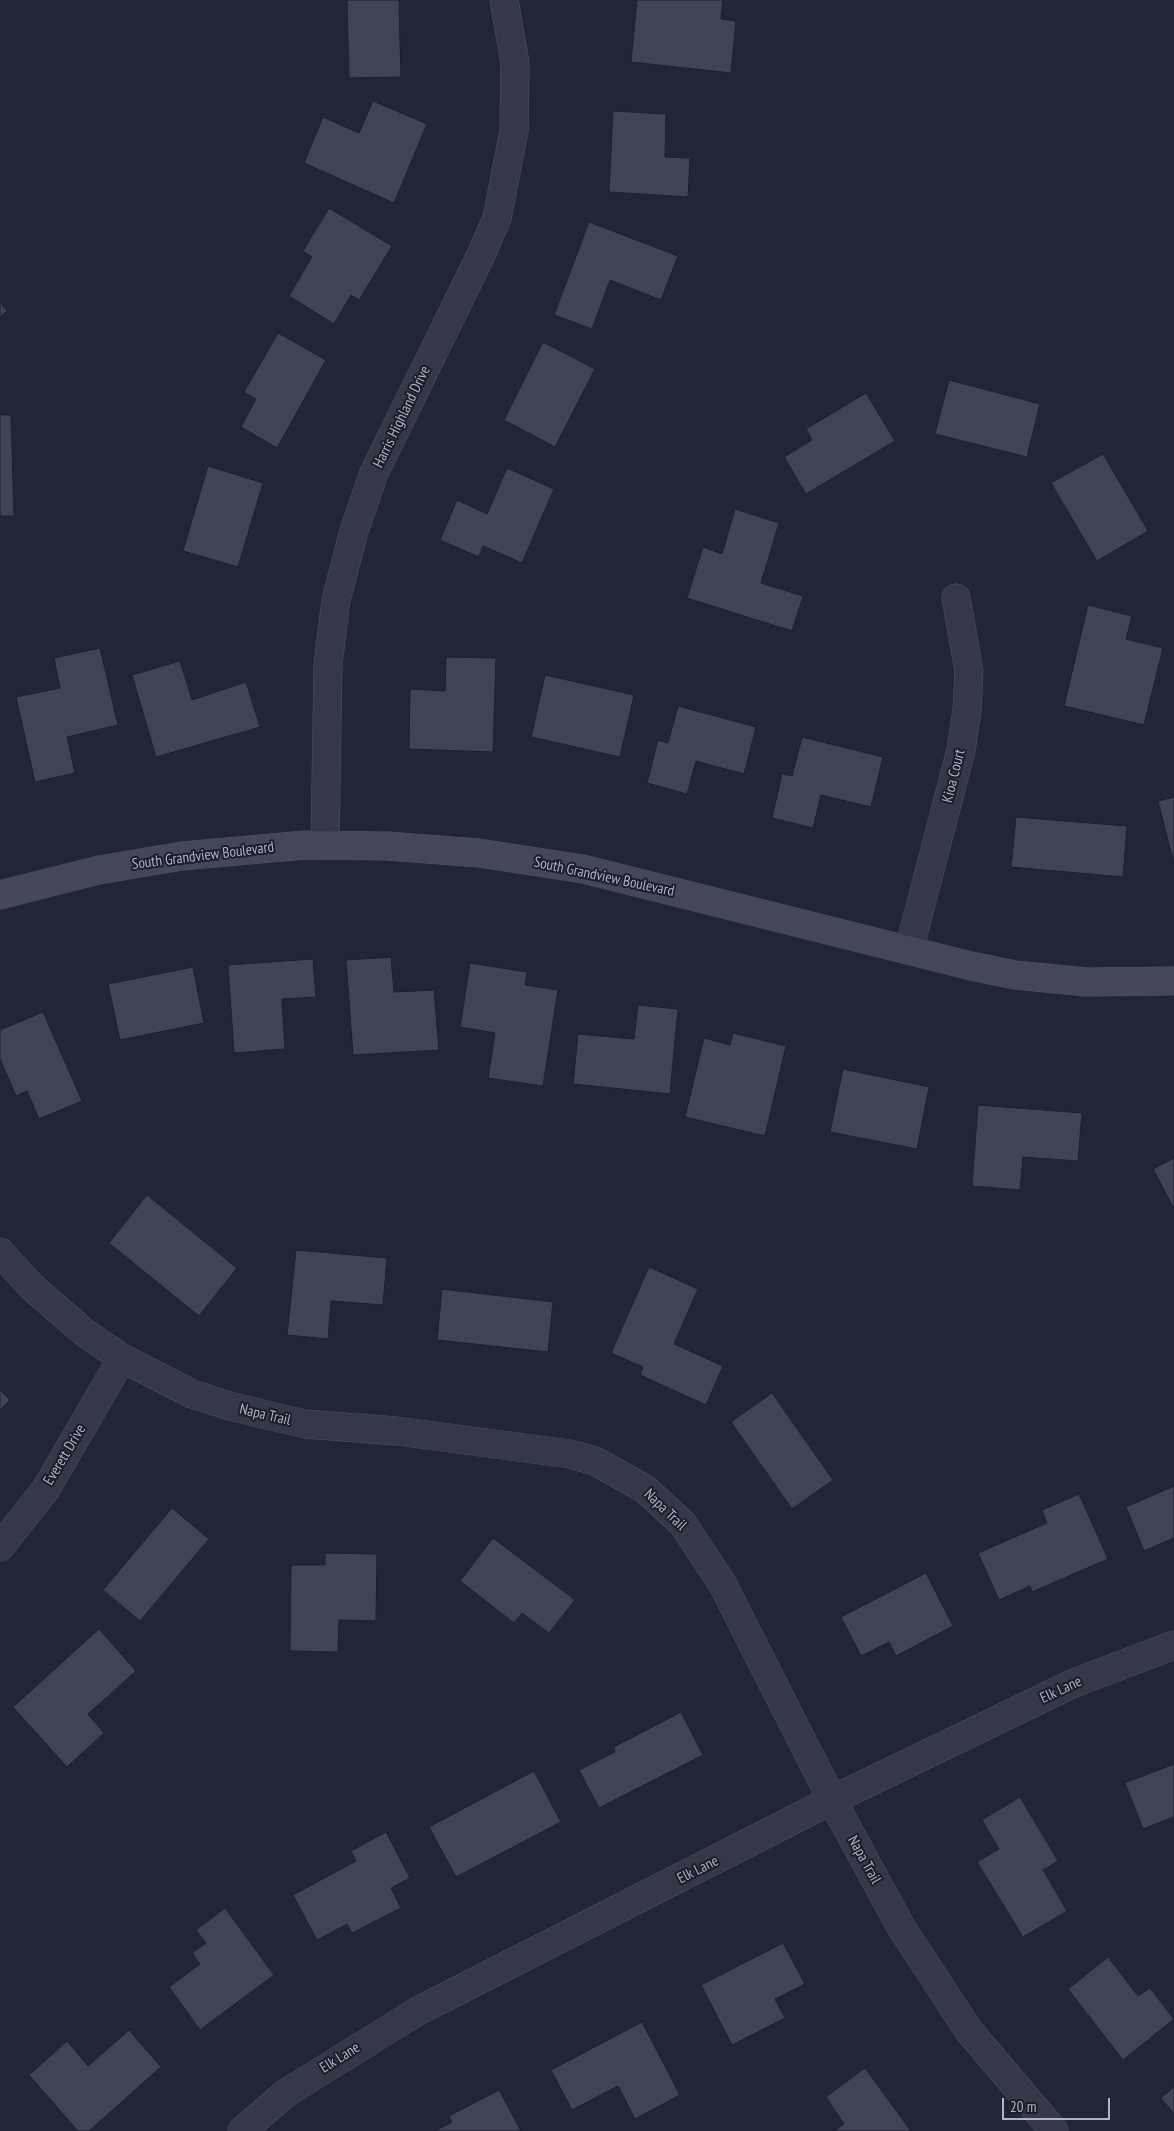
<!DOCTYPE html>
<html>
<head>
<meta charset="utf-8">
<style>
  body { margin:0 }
  #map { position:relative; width:1174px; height:2131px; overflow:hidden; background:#212636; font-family:"PT Sans Narrow",sans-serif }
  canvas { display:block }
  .scale { position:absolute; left:1002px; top:2098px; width:108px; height:22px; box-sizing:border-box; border:2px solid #afb3c3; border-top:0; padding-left:6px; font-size:15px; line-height:18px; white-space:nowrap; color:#afb3c3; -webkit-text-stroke:4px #1a1e2b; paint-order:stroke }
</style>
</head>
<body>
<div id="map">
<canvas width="1174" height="2131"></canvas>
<div class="scale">20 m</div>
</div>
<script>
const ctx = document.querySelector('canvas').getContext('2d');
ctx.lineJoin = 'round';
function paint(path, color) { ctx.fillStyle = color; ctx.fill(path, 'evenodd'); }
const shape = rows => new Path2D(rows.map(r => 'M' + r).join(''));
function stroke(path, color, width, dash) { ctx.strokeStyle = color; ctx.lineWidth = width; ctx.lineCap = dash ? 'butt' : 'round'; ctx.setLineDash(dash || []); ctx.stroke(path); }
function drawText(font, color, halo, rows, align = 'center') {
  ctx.font = font + ' "PT Sans Narrow",sans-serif'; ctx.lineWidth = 4; ctx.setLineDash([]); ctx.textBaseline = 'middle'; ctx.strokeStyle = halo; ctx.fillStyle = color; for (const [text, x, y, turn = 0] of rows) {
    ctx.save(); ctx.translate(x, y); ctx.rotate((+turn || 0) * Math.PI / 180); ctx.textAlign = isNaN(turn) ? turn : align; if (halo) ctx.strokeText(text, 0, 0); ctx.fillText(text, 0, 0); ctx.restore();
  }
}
const building = shape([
  [347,0,399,0,401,77,349,78,347,0],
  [637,0,723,0,721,19,736,21,731,73,631,62,637,0],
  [373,101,427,124,394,203,304,163,323,117,359,133,373,101],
  [613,111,666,114,665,157,690,158,688,197,609,192,613,111],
  [329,208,392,246,359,300,351,295,334,324,289,296,312,257,303,251,329,208],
  [589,222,678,256,661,300,610,280,592,329,554,315,589,222],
  [0,302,7,311,0,317,0,302],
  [278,333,326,360,277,448,241,427,256,399,244,392,278,333],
  [543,342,595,369,555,447,504,420,543,342],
  [949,380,1040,404,1027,457,935,434,949,380],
  [866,393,895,441,806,494,784,457,812,440,806,429,866,393],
  [0,415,11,415,14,516,0,516,0,415],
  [1103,454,1148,531,1097,561,1051,483,1103,454],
  [208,466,263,483,238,567,183,551,208,466],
  [507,468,554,489,522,563,483,546,479,557,440,540,457,500,487,514,507,468],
  [735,509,779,523,761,583,803,596,792,631,687,598,703,547,722,554,735,509],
  [1088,605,1132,616,1126,639,1163,648,1144,725,1064,706,1088,605],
  [100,648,118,725,67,737,75,773,35,782,16,697,60,688,54,658,100,648],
  [446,657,496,658,493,752,409,749,410,689,445,691,446,657],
  [180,661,192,700,246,682,260,727,156,757,132,675,180,661],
  [545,675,634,695,620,757,531,737,545,675],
  [678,706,756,727,744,774,696,761,687,794,647,783,658,740,668,743,678,706],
  [802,737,883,757,871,807,821,795,813,828,772,818,782,774,792,776,802,737],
  [1174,797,1174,864,1158,801,1174,797],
  [1016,817,1127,826,1123,877,1011,867,1016,817],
  [391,957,394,992,434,990,439,1050,353,1055,346,960,391,957],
  [313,959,316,997,282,999,285,1049,234,1053,228,965,313,959],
  [470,963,527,972,525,985,558,990,543,1086,488,1078,495,1033,460,1027,470,963],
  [193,967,204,1023,120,1040,108,984,193,967],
  [638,1005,678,1009,670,1094,573,1084,578,1034,634,1039,638,1005],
  [43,1012,82,1101,39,1119,27,1091,16,1096,0,1059,0,1030,43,1012],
  [733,1033,786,1046,765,1136,685,1117,704,1038,730,1045,733,1033],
  [843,1069,929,1087,917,1149,830,1132,843,1069],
  [978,1105,1082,1113,1078,1161,1023,1157,1020,1190,972,1186,978,1105],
  [1174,1158,1174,1209,1153,1169,1174,1158],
  [147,1195,237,1268,199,1316,109,1243,147,1195],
  [296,1250,387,1258,383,1305,331,1301,328,1339,287,1335,296,1250],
  [649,1267,698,1289,674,1344,723,1366,706,1405,640,1375,643,1367,611,1353,649,1267],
  [442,1289,553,1302,548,1352,437,1340,442,1289],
  [0,1390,10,1400,0,1410,0,1390],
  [772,1393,833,1480,792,1509,731,1422,772,1393],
  [1174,1486,1174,1538,1144,1551,1126,1507,1174,1486],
  [1079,1494,1108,1559,1032,1592,1030,1586,999,1600,978,1553,1047,1523,1042,1510,1079,1494],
  [172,1508,209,1539,140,1621,103,1590,172,1508],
  [493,1538,575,1600,549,1633,522,1613,514,1623,460,1581,493,1538],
  [325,1553,377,1554,376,1621,339,1620,338,1652,290,1651,291,1565,325,1565,325,1553],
  [926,1573,953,1626,896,1656,889,1642,861,1656,841,1617,926,1573],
  [99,1629,136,1671,88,1714,104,1733,67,1767,13,1707,99,1629],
  [681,1712,703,1755,599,1808,579,1770,615,1752,614,1747,681,1712],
  [1174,1764,1174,1817,1143,1829,1125,1783,1174,1764],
  [534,1771,561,1822,456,1877,429,1827,534,1771],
  [1020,1797,1058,1861,1043,1870,1067,1911,1023,1937,977,1862,999,1849,982,1820,1020,1797],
  [386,1832,410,1878,391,1888,401,1908,352,1933,347,1924,317,1940,293,1895,356,1861,351,1851,386,1832],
  [225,1908,274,1975,200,2030,169,1987,200,1964,192,1953,206,1943,196,1930,225,1908],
  [783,1943,805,1984,775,1999,785,2018,732,2045,701,1985,783,1943],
  [1108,1957,1138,1996,1150,1988,1174,2019,1123,2060,1068,1989,1108,1957],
  [642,2022,680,2095,635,2119,618,2086,572,2110,551,2070,642,2022],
  [129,2030,161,2067,89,2131,78,2131,29,2075,67,2041,88,2066,129,2030],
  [865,2068,911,2131,834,2131,844,2124,826,2097,865,2068],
  [1174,2087,1174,2114,1161,2098,1174,2087],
  [499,2090,521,2131,435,2131,452,2122,449,2116,499,2090]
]);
const street = shape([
  [325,845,328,664,336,600,354,531,374,473,481,255,497,218,514,131,515,63,504,0],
  [909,950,961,750,967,710,969,671,956,598],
  [0,1252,32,1287,85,1333,122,1358,192,1394,233,1407,305,1424,397,1431,570,1454,595,1461,645,1489,683,1524,723,1585,832,1800,901,1927,969,2031,1054,2131],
  [0,1547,46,1489,122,1358],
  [242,2131,286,2093,418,2011,832,1800,1074,1683,1174,1645]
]);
const secondary = shape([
  [0,895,99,870,182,856,305,845,387,846,479,853,583,869,971,966,1015,975,1086,982,1174,981]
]);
const streetNames = [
  ["Harris Highland Drive",402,417,-64],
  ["Kioa Court",954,776,-76],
  ["South Grandview Boulevard",203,856,-7],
  ["South Grandview Boulevard",604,877,12],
  ["Napa Trail",265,1415,13],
  ["Everett Drive",65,1455,-59],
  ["Napa Trail",665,1510,44],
  ["Elk Lane",1061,1690,-25],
  ["Napa Trail",864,1860,61],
  ["Elk Lane",698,1870,-27],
  ["Elk Lane",340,2058,-32]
];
paint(building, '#3e4356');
stroke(building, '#1c202d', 1);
stroke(street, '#4f5361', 29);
stroke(secondary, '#4f5361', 29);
stroke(street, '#353847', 28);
stroke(secondary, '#434759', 28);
drawText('15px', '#afb3c3', '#1a1e2b', streetNames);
</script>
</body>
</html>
